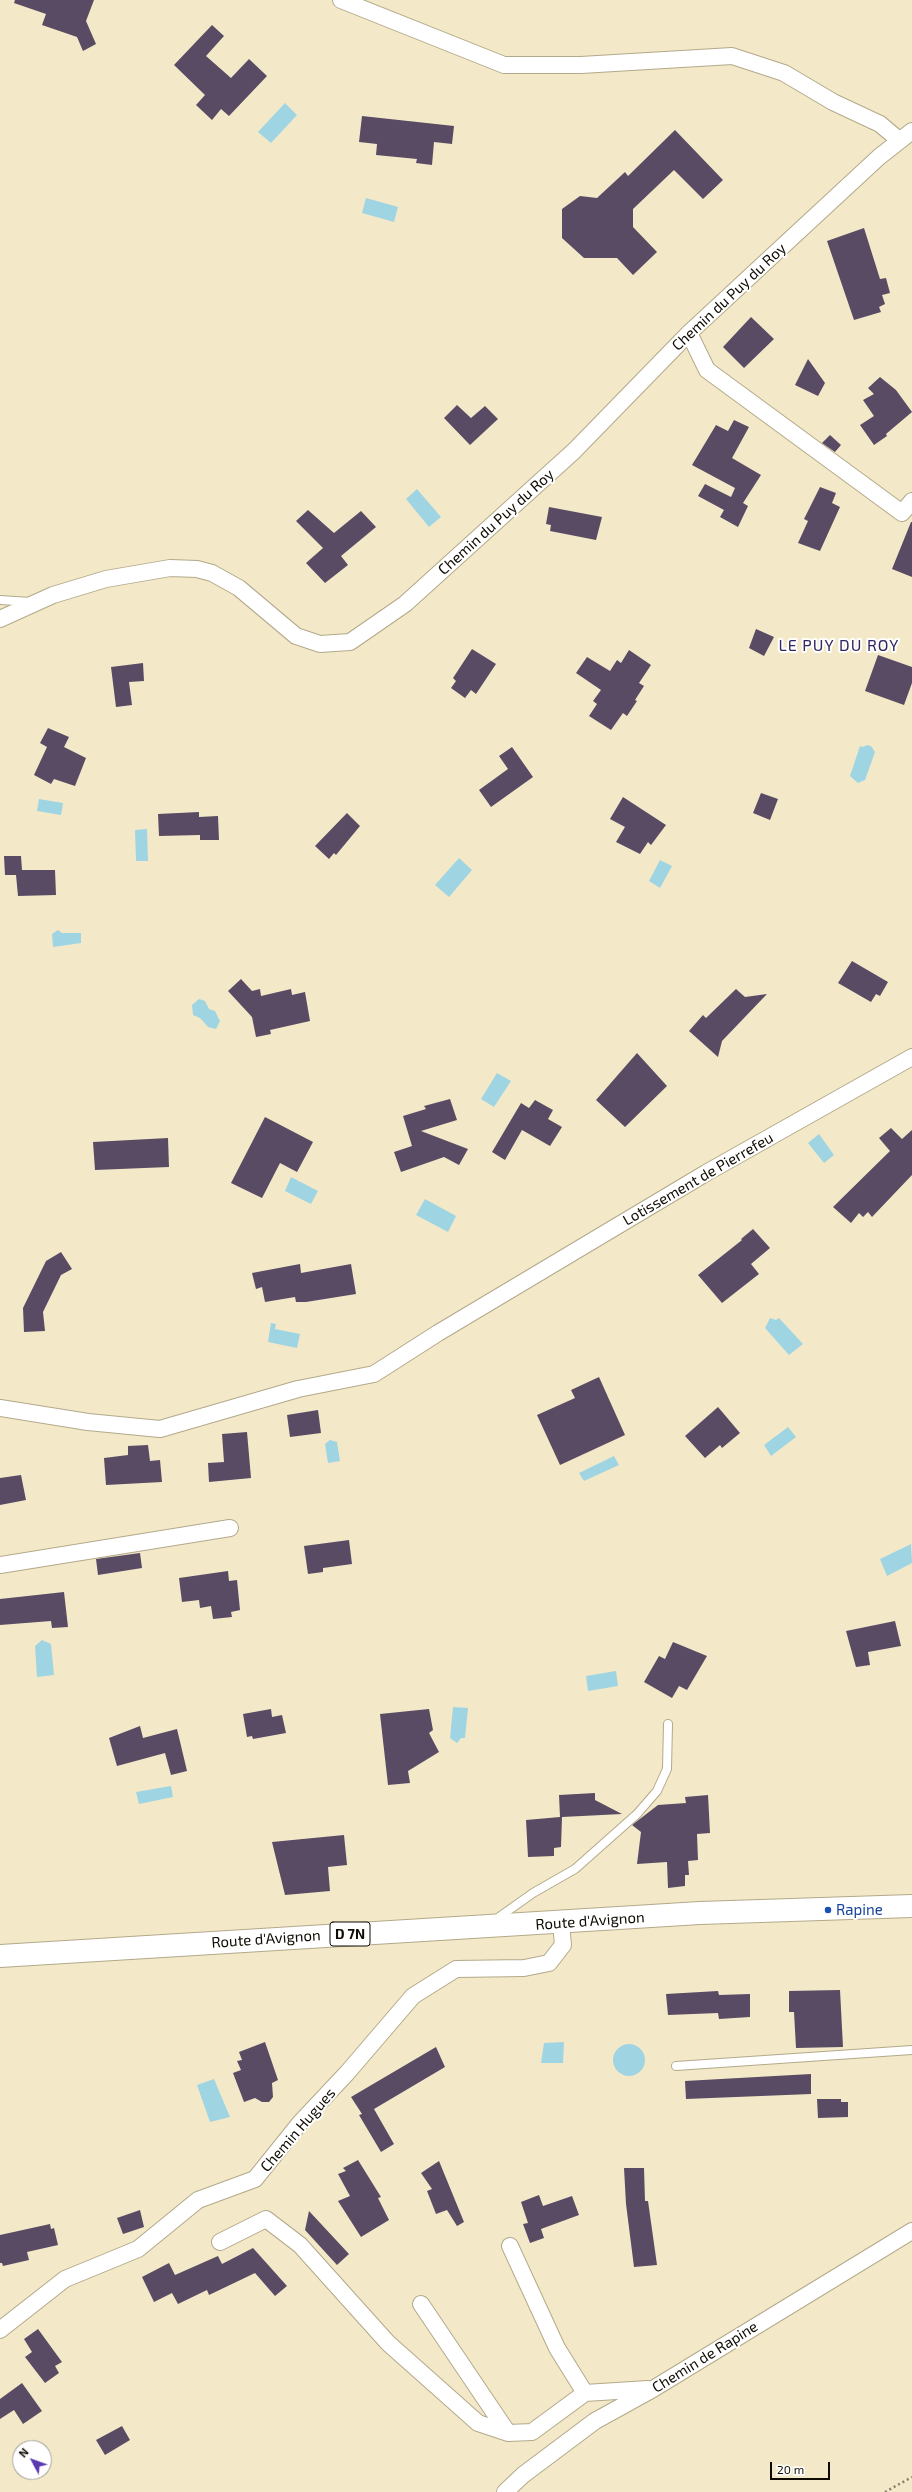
<!DOCTYPE html>
<html>
<head>
<meta charset="utf-8">
<style>
  body { margin:0 }
  #map { position:relative; width:912px; height:2492px; overflow:hidden; background:#f3e9c9; font-family:"Exo 2",sans-serif }
  canvas { display:block }
  .north { position:absolute; left:12px; top:2440px; width:40px; height:40px; box-sizing:border-box; background:#fff; border:1px solid #9f9d9a; border-radius:50%; rotate:311deg; font-size:11px; font-weight:700; line-height:16px; text-align:center; color:#0f0b03 }
  .north::after { content:''; display:block; margin:auto; width:14px; height:18px; background:#5a39b1; clip-path:polygon(50% 0,100% 100%,50% 72%,0 100%) }
  .scale { position:absolute; left:770px; top:2462px; width:60px; height:18px; box-sizing:border-box; border:2px solid #0f0b03; border-top:0; padding-left:5px; font-size:12px; line-height:14px; white-space:nowrap; color:#0f0b03; -webkit-text-stroke:3px #fff; paint-order:stroke }
</style>
</head>
<body>
<div id="map">
<canvas width="912" height="2492"></canvas>
<div class="north">N</div>
<div class="scale">20 m</div>
</div>
<script>
const ctx = document.querySelector('canvas').getContext('2d');
ctx.lineJoin = 'round';
function paint(path, color) { ctx.fillStyle = color; ctx.fill(path, 'evenodd'); }
const shape = rows => new Path2D(rows.map(r => 'M' + r).join(''));
function stroke(path, color, width, dash) { ctx.strokeStyle = color; ctx.lineWidth = width; ctx.lineCap = dash ? 'butt' : 'round'; ctx.setLineDash(dash || []); ctx.stroke(path); }
function drawText(font, color, halo, rows, align = 'center') {
  ctx.font = font + ' "Exo 2",sans-serif'; ctx.lineWidth = 4; ctx.setLineDash([]); ctx.textBaseline = 'middle'; ctx.strokeStyle = halo; ctx.fillStyle = color; for (const [text, x, y, turn = 0] of rows) {
    ctx.save(); ctx.translate(x, y); ctx.rotate((+turn || 0) * Math.PI / 180); ctx.textAlign = isNaN(turn) ? turn : align; if (halo) ctx.strokeText(text, 0, 0); ctx.fillText(text, 0, 0); ctx.restore();
  }
}
const water = shape([
  [285,103,297,115,271,143,258,132],
  [366,198,398,207,394,222,362,213],
  [417,489,441,517,429,527,406,499],
  [867,745,871,746,875,752,865,780,858,783,850,776,860,746,863,747],
  [39,799,63,803,61,815,37,811],
  [147,829,148,861,136,861,135,830],
  [459,858,472,870,449,897,435,885],
  [660,860,672,866,660,888,649,881],
  [58,930,62,933,81,933,81,943,53,947,52,934],
  [199,999,205,1001,209,1009,215,1011,220,1021,216,1029,208,1027,200,1018,193,1015,192,1005],
  [497,1073,511,1081,494,1107,481,1099],
  [819,1134,834,1155,824,1163,808,1143],
  [291,1177,318,1191,311,1204,285,1191],
  [425,1199,456,1216,448,1232,416,1215],
  [770,1318,776,1320,779,1318,803,1344,789,1355,765,1328],
  [271,1323,276,1324,275,1329,300,1334,297,1348,268,1342],
  [788,1427,796,1437,771,1456,764,1445],
  [330,1440,337,1442,340,1461,328,1463,325,1444],
  [614,1456,619,1465,584,1481,579,1473],
  [911,1544,912,1563,887,1576,880,1559],
  [42,1640,51,1644,54,1675,37,1677,35,1646],
  [616,1671,618,1686,588,1691,586,1676],
  [453,1707,468,1708,465,1738,461,1738,457,1743,450,1738],
  [171,1786,173,1797,139,1804,136,1792],
  [564,2042,563,2063,541,2063,544,2043],
  '613 2060a16 16 0 1 1 32 0a16 16 0 1 1-32 0Z',
  [214,2079,230,2117,210,2122,197,2085]
]);
const building = shape([
  [15,0,94,0,86,21,96,44,83,51,77,37,42,25,46,14,14,3],
  [212,25,224,36,206,56,231,78,249,59,267,76,229,116,221,109,212,120,196,105,205,95,174,65],
  [362,116,454,126,452,144,434,142,432,165,416,163,417,159,376,155,377,144,359,142],
  [675,130,723,180,703,199,674,170,633,209,633,227,657,252,633,275,617,258,584,258,562,238,562,209,580,196,597,198,625,172,628,176],
  [864,228,880,279,886,278,890,293,882,295,885,304,879,307,881,312,854,320,827,241],
  [751,317,774,339,744,368,723,347],
  [808,359,825,383,818,396,795,385],
  [880,377,896,390,912,412,886,434,887,436,874,445,860,425,874,416,863,400,874,394,868,388],
  [457,405,471,418,485,406,498,419,470,445,444,418],
  [734,420,749,427,732,458,761,475,743,503,748,506,738,527,720,517,724,510,698,496,705,484,731,497,735,488,692,465,716,425,728,431],
  [830,435,841,445,835,452,822,443],
  [820,487,836,493,832,503,840,507,820,551,798,543,808,521,804,519],
  [549,507,602,517,596,540,550,531,551,525,546,524],
  [308,510,334,533,361,511,376,527,341,556,348,565,325,583,306,563,323,548,296,521],
  [911,522,912,522,912,577,892,569],
  [756,629,774,637,764,656,749,648],
  [472,649,496,664,476,694,471,690,465,698,451,688,456,681,453,678],
  [629,650,651,665,639,683,644,686,635,700,637,701,627,716,623,713,611,730,589,716,597,704,593,701,601,690,576,673,587,657,610,671,617,660,621,663],
  [878,655,912,667,912,683,904,705,865,691],
  [143,663,144,681,129,682,132,705,116,707,111,667],
  [48,728,69,737,64,747,86,758,75,786,54,779,51,784,34,775,47,747,40,743],
  [512,747,533,777,491,807,479,790,508,769,499,756],
  [761,793,778,799,770,820,753,813],
  [623,797,666,825,651,845,648,842,640,854,616,842,625,827,610,819],
  [199,812,199,817,218,816,219,840,200,840,200,835,159,836,158,814],
  [347,813,360,826,336,855,334,853,329,859,315,846],
  [4,856,21,856,22,870,55,870,56,895,18,896,16,875,5,875],
  [852,961,888,982,880,996,876,994,871,1002,838,983],
  [241,979,252,991,260,989,261,996,291,989,292,995,305,992,310,1021,270,1030,271,1034,256,1037,252,1017,228,991],
  [736,989,745,997,767,994,722,1041,718,1057,689,1031,703,1015,706,1018],
  [637,1053,667,1086,625,1127,596,1100],
  [450,1099,457,1120,421,1131,468,1149,459,1165,444,1157,401,1172,394,1152,412,1146,403,1116,426,1109,424,1106],
  [535,1100,553,1110,548,1119,562,1127,550,1146,522,1130,505,1160,492,1152,521,1103,529,1108],
  [265,1117,313,1142,297,1172,280,1163,262,1198,231,1183],
  [891,1128,902,1139,912,1130,912,1175,872,1217,868,1212,863,1217,859,1213,851,1223,833,1207,890,1151,879,1138],
  [168,1138,169,1167,95,1170,93,1142],
  [753,1229,770,1248,751,1264,759,1274,722,1303,698,1275,742,1240,741,1239],
  [61,1252,72,1269,61,1275,43,1312,45,1331,24,1332,23,1308,46,1261],
  [300,1264,301,1273,351,1264,356,1294,306,1302,296,1302,295,1297,265,1302,262,1287,256,1289,252,1273],
  [599,1377,625,1435,560,1465,537,1415,575,1398,571,1390],
  [718,1407,740,1433,722,1448,720,1445,705,1458,685,1436],
  [318,1410,321,1433,290,1437,287,1415],
  [247,1432,251,1478,209,1482,208,1463,224,1462,222,1434],
  [148,1445,150,1461,160,1460,162,1482,106,1485,104,1458,128,1455,128,1446],
  [21,1475,26,1500,0,1505,0,1478],
  [349,1540,352,1564,323,1568,323,1572,308,1574,304,1546],
  [140,1553,142,1568,98,1575,96,1559],
  [228,1571,229,1581,237,1580,240,1610,231,1612,232,1617,213,1619,211,1606,200,1608,199,1600,182,1602,179,1578],
  [64,1592,68,1627,52,1628,51,1621,0,1625,0,1599],
  [895,1621,901,1646,868,1652,870,1665,856,1667,846,1631],
  [673,1642,707,1656,687,1690,679,1686,672,1698,644,1682,659,1656,665,1659],
  [271,1709,272,1717,282,1715,286,1733,253,1739,252,1736,247,1737,243,1714],
  [429,1709,433,1730,429,1733,439,1752,408,1771,410,1783,388,1785,380,1714],
  [140,1726,143,1738,177,1729,187,1771,171,1775,165,1753,117,1766,109,1738],
  [595,1793,595,1800,622,1814,562,1817,561,1847,554,1848,554,1856,528,1857,526,1820,560,1817,559,1795],
  [708,1795,710,1833,697,1834,698,1860,688,1861,689,1875,685,1875,685,1886,668,1888,667,1862,637,1864,641,1832,632,1825,658,1805,686,1803,685,1797],
  [344,1835,347,1865,328,1867,330,1891,285,1895,272,1842],
  [840,1990,843,2047,796,2048,794,2012,789,2012,789,1991],
  [718,1991,719,1995,750,1994,750,2017,719,2019,718,2013,668,2015,666,1994],
  [265,2042,278,2080,272,2083,273,2097,269,2102,262,2102,255,2098,244,2102,233,2073,241,2070,237,2061,242,2060,239,2052],
  [436,2047,445,2067,374,2109,394,2144,381,2152,359,2115,362,2114,351,2097],
  [811,2074,811,2094,686,2099,685,2081],
  [817,2099,841,2099,841,2102,848,2102,848,2117,818,2118],
  [358,2160,381,2197,378,2198,389,2220,361,2237,338,2201,350,2196,338,2174,346,2171,343,2168],
  [439,2161,464,2222,457,2226,447,2210,436,2214,427,2191,432,2189,421,2173],
  [624,2168,644,2168,645,2201,648,2201,657,2265,634,2267,626,2204],
  [539,2195,543,2206,572,2196,579,2215,541,2229,544,2238,530,2243,523,2224,528,2223,521,2202],
  [140,2210,144,2227,123,2234,117,2218],
  [309,2211,349,2254,337,2265,305,2230],
  [50,2224,51,2229,54,2228,58,2245,27,2252,29,2260,3,2266,2,2263,0,2263,0,2235],
  [253,2248,287,2286,275,2296,255,2273,209,2295,207,2290,178,2304,172,2293,154,2302,142,2277,169,2263,175,2275,218,2256,222,2264],
  [38,2329,62,2362,55,2366,59,2373,45,2383,25,2357,32,2352,24,2339],
  [22,2383,42,2411,23,2424,14,2410,0,2419,0,2399],
  [122,2426,130,2440,105,2455,96,2440]
]);
const path = shape([
  [885,2492,912,2477]
]);
const lane = shape([
  [0,600,31,602],
  [495,1920,533,1893,575,1869,637,1814,657,1791,667,1769,668,1724],
  [676,2066,912,2050]
]);
const street = shape([
  [341,0,504,65,581,65,732,56,784,73,833,102,880,124,899,140],
  [689,333,707,370,902,513,912,501],
  [0,619,53,595,106,579,170,568,197,569,212,573,239,588,296,636,320,644,350,642,405,604,574,451,689,333,879,157,912,131],
  [0,1408,88,1422,160,1429,298,1389,374,1374,438,1333,706,1173,912,1057],
  [0,1565,230,1528],
  [220,2242,266,2219,300,2245,388,2343,478,2423,508,2433,532,2432,585,2393],
  [510,2246,557,2348,585,2393,648,2389],
  [421,2304,508,2433],
  [0,2330,65,2279,138,2249,198,2200,255,2179,300,2123,347,2073,413,1996,456,1969,524,1968,549,1963,563,1945,561,1923],
  [505,2492,523,2475,595,2421,653,2389,912,2231]
]);
const primary = shape([
  [0,1956,700,1913,912,1906]
]);
const markers = [
  [828,1910,4,"#1a4fb4"]
];
const shields = [
  [350,1934,40]
];
const shieldNames = [
  ["D 7N",350,1934]
];
const streetNames = [
  ["Chemin du Puy du Roy",729,297,-43],
  ["Chemin du Puy du Roy",496,522,-42],
  ["Lotissement de Pierrefeu",698,1179,-30],
  ["Route d'Avignon",590,1921,-4],
  ["Route d'Avignon",266,1939,-4],
  ["Chemin Hugues",298,2130,-49],
  ["Chemin de Rapine",705,2357,-32]
];
const transitNames = [
  ["Rapine",836,1910]
];
const neighbourhoodNames = [
  ["LE PUY DU ROY",839,646]
];
paint(water, '#9fd4e3');
paint(building, '#594b64');
stroke(lane, '#b3a98a', 10);
stroke(street, '#b3a98a', 18);
stroke(primary, '#b3a98a', 24);
stroke(path, '#867f6a', 2.5, [2, 3]);
stroke(lane, '#fff', 8);
stroke(street, '#fff', 16);
stroke(primary, '#fff', 22);
for (const [x, y, r, color] of markers) { const dot = new Path2D(); dot.arc(x, y, r, 0, 2 * Math.PI); ctx.fillStyle = color; ctx.fill(dot); stroke(dot, '#fff', 1.5); }
for (const [x, y, w] of shields) { const box = new Path2D(); box.roundRect(x - w / 2, y - 12, w, 24, 3); ctx.fillStyle = '#fff'; ctx.fill(box); stroke(box, '#0f0b03', 1); }
drawText('bold 14px', '#0f0b03', null, shieldNames);
drawText('15px', '#0f0b03', '#fff', streetNames);
drawText('15px', '#164399', '#fff', transitNames, 'left');
ctx.letterSpacing = '1px';
drawText('16px', '#322560', '#fff', neighbourhoodNames);
ctx.letterSpacing = '0px';
</script>
</body>
</html>
